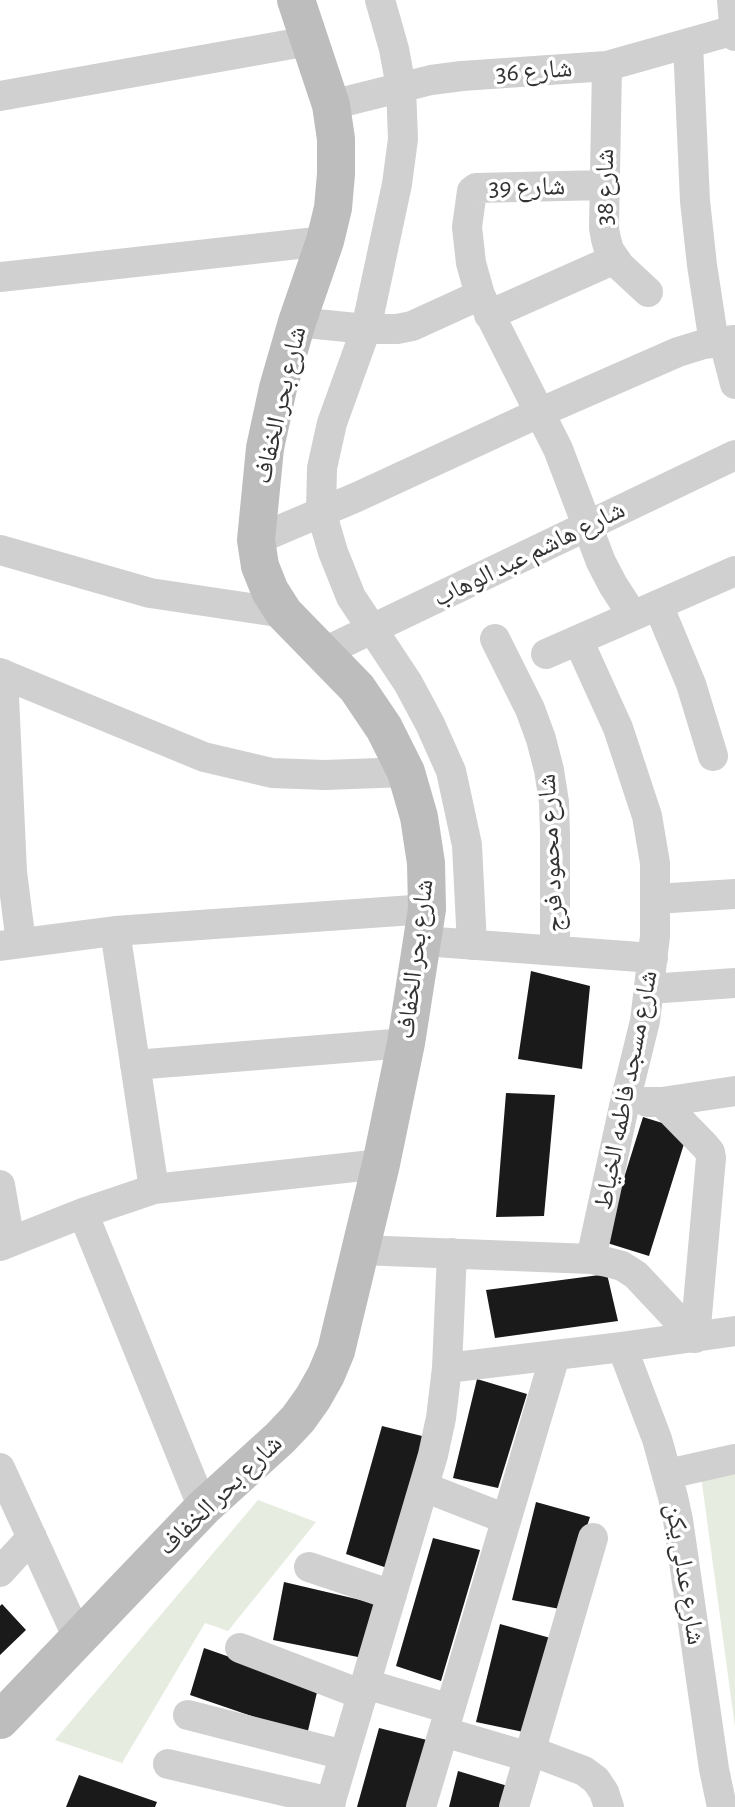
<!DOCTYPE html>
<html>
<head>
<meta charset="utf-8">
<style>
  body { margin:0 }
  canvas { display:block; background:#fff }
</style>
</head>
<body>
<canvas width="735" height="1807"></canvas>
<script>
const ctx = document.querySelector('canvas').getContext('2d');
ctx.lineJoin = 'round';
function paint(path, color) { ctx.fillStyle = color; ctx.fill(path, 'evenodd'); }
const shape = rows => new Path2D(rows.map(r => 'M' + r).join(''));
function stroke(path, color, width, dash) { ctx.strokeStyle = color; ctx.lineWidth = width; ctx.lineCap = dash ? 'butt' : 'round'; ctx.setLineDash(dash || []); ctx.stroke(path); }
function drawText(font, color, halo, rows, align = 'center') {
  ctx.font = font + ' "Alegreya Sans","Noto Naskh Arabic",sans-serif'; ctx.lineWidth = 7; ctx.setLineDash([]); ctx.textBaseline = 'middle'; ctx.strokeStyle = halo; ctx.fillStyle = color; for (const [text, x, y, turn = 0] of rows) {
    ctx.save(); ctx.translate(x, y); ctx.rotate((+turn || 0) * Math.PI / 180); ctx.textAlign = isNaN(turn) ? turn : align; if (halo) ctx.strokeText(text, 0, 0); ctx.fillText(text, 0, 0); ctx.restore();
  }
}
const green = shape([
  [735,1469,735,1727,701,1476],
  [258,1500,316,1522,228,1631,205,1623,122,1763,55,1740]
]);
const building = shape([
  [531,971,590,986,582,1069,518,1059],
  [506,1093,555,1095,544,1216,496,1217],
  [643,1117,688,1131,649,1256,604,1242],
  [607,1274,618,1321,495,1338,486,1290],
  [477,1379,527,1394,498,1488,453,1478],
  [382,1426,430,1438,390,1569,346,1554],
  [536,1502,590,1517,560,1609,512,1600],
  [433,1538,480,1550,441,1681,396,1666],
  [284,1582,382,1605,368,1659,273,1640],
  [2,1604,26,1630,0,1655,0,1606],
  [500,1624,554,1639,533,1734,476,1722],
  [204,1648,318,1688,307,1735,190,1695],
  [379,1728,427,1740,407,1807,357,1807],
  [458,1771,511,1787,506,1807,449,1807],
  [79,1775,157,1802,155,1807,66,1807]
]);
const street = shape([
  [380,0,394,49,401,87,403,139,397,184,366,329,332,423,322,468,321,511,333,552,351,597,408,683,430,724,451,771,467,845,472,945],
  [732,0,735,36],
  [688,44,695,201,702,265,714,343],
  [607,66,604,228,606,239,609,250,620,266,648,292],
  [0,96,309,41],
  [331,105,431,80,462,76,607,66,735,30],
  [604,185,476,188,472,191,467,227,471,263,480,295,558,449,601,562,613,585,633,616],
  [0,277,325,241],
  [489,315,615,259],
  [297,322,366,329,397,329,412,326,480,295],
  [724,342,735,384],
  [256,540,357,497,541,412,678,352,704,344,735,340],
  [0,550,150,593,284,613],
  [658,605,691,684,713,756],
  [495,639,530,709,541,739,549,770,554,802,555,834,555,951],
  [578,640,618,728,647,816,655,863,655,936,645,1021,625,1102,591,1259],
  [322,653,735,455],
  [546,654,735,571],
  [0,673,204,757,272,773,325,775,406,772],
  [3,674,12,872,21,943],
  [655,899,735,894],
  [115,931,154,1189],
  [423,941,653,958],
  [0,946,115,931,427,909],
  [649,989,735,983],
  [135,1065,406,1043],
  [647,1102,662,1102,735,1091],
  [662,1102,705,1146,710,1152,711,1158,695,1338],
  [0,1185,10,1242],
  [83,1213,203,1508],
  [0,1246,83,1213,154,1189,381,1164],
  [360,1250,591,1259,607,1262,622,1266,636,1275,695,1338],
  [622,1347,657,1439,673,1497,678,1520,714,1769,722,1807],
  [447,1368,622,1347,735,1331],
  [0,1468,78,1638],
  [668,1474,735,1459],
  [424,1487,506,1519],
  [309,1567,392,1595],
  [0,1572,32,1537],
  [240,1648,363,1695],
  [366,1684,450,1709],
  [188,1715,344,1755],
  [444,1732,529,1757],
  [531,1751,584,1771,596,1780,604,1792,609,1807],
  [168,1764,331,1802],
  [329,1807,433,1455,441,1418,447,1368,452,1253],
  [421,1807,555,1356],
  [514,1807,593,1538]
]);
const secondary = shape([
  [0,1720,203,1508,280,1438,298,1419,313,1398,326,1375,336,1351,381,1164,406,1043,427,909,426,863,419,817,406,772,384,728,357,688,284,613,270,591,260,566,256,540,265,448,278,388,297,322,325,241,333,208,336,174,336,139,331,105,296,0]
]);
const streetNames = [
  ["شارع 36",534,71,-4],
  ["شارع 39",527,187,-1],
  ["شارع 38",605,187,-90],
  ["شارع بحر الخفاف",280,405,-77],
  ["شارع هاشم عبد الوهاب",529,554,-26],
  ["شارع محمود فرج",551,853,-93],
  ["شارع بحر الخفاف",415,959,-83],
  ["شارع مسجد فاطمه الخياط",626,1090,-79],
  ["شارع بحر الخفاف",220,1495,-44],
  ["شارع عدلى يكن",685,1574,81]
];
paint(green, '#e6ecdf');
paint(building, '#1a1a1a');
stroke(street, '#d0d0d0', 30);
stroke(secondary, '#bdbdbd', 38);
drawText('26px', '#333', '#fff', streetNames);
</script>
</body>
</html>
